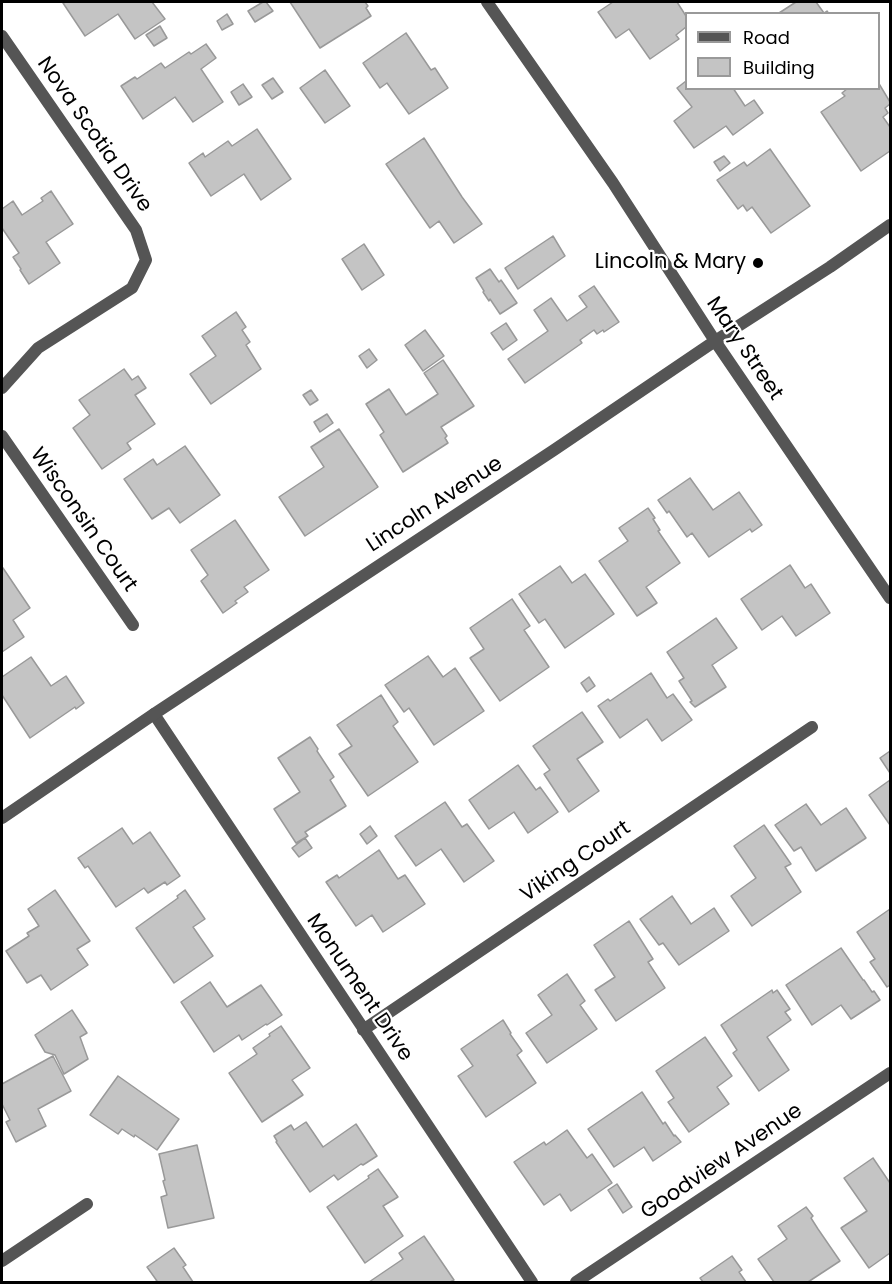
<!DOCTYPE html>
<html>
<head>
<meta charset="utf-8">
<style>
  body { margin:0 }
  #map { position:relative; width:892px; height:1284px; overflow:hidden; background:#fff; font-family:Poppins,sans-serif }
  canvas { display:block }
  .frame { position:absolute; inset:0; border:3px solid #000; pointer-events:none }
  .legend { position:absolute; left:685px; top:12px; width:195px; height:78px; box-sizing:border-box; background:#fff; border:2px solid #999; margin:0; padding:8px 10px; list-style:none; font-size:18px; color:#000 }
  .legend li { display:flex; align-items:center; gap:12px; height:30px }
  .legend b { width:30px; border:2px solid #999 }
</style>
</head>
<body>
<div id="map">
<canvas width="892" height="1284"></canvas>
<div class="frame"></div>
<ul class="legend">
<li><b style="height:8px;background:#555"></b>Road</li>
<li><b style="height:16px;background:#c4c4c4"></b>Building</li>
</ul>
</div>
<script>
const ctx = document.querySelector('canvas').getContext('2d');
ctx.lineJoin = 'round';
function paint(path, color) { ctx.fillStyle = color; ctx.fill(path, 'evenodd'); }
const shape = rows => new Path2D(rows.map(r => 'M' + r).join(''));
function stroke(path, color, width, dash) { ctx.strokeStyle = color; ctx.lineWidth = width; ctx.lineCap = dash ? 'butt' : 'round'; ctx.setLineDash(dash || []); ctx.stroke(path); }
function drawText(font, color, halo, rows, align = 'center') {
  ctx.font = font + ' Poppins,sans-serif'; ctx.lineWidth = 4.5; ctx.setLineDash([]); ctx.textBaseline = 'middle'; ctx.strokeStyle = halo; ctx.fillStyle = color; for (const [text, x, y, turn = 0] of rows) {
    ctx.save(); ctx.translate(x, y); ctx.rotate((+turn || 0) * Math.PI / 180); ctx.textAlign = isNaN(turn) ? turn : align; if (halo) ctx.strokeText(text, 0, 0); ctx.fillText(text, 0, 0); ctx.restore();
  }
}
const building = shape([
  [66,2,152,2,165,19,135,39,118,14,85,36,63,3,66,2],
  [263,2,266,2,273,11,255,22,248,11,263,2],
  [290,2,365,2,368,6,366,8,371,16,320,48,290,2],
  [613,2,677,2,686,16,686,27,676,35,679,39,650,59,629,29,616,38,598,12,613,2],
  [796,2,816,2,824,13,827,11,829,14,780,14,779,13,796,2],
  [227,14,233,24,222,30,217,21,227,14],
  [160,26,167,38,154,46,146,35,160,26],
  [406,33,431,70,435,68,448,88,409,114,387,83,380,88,363,63,406,33],
  [206,44,216,58,201,69,223,102,193,122,175,97,143,119,121,86,135,77,137,79,161,63,165,68,189,52,191,54,206,44],
  [325,70,350,106,325,123,300,88,325,70],
  [273,78,283,92,272,99,262,85,273,78],
  [686,81,686,88,733,88,745,106,754,100,763,113,733,135,726,126,694,148,674,121,692,107,677,88,686,81],
  [878,82,890,102,890,104,885,108,888,113,883,117,890,127,890,151,861,171,821,112,845,96,842,93,848,88,878,88,878,82],
  [243,84,252,97,239,105,231,92,243,84],
  [257,129,291,179,261,200,244,174,211,196,189,163,203,153,205,157,228,141,232,146,257,129],
  [424,138,462,197,482,224,454,243,439,221,430,228,386,164,424,138],
  [770,149,810,206,771,233,752,207,747,211,743,205,738,209,717,180,744,162,747,166,770,149],
  [724,156,730,163,720,171,714,162,724,156],
  [51,191,73,224,46,242,60,263,29,284,20,270,21,269,13,257,19,253,2,228,2,209,13,201,22,215,43,201,41,198,51,191],
  [553,236,565,256,518,289,505,268,553,236],
  [364,244,384,275,362,290,342,259,364,244],
  [490,269,499,282,501,280,517,303,500,314,490,299,489,301,483,292,484,291,476,278,490,269],
  [594,286,619,322,604,332,603,330,597,334,594,330,580,340,582,343,525,383,508,359,548,331,534,310,551,298,567,321,587,307,579,296,594,286],
  [236,312,246,327,242,330,250,342,246,345,261,369,211,404,190,374,216,356,202,336,236,312],
  [506,323,517,340,503,350,491,333,506,323],
  [425,330,444,356,423,371,405,345,425,330],
  [369,349,377,360,367,368,359,356,369,349],
  [443,360,474,406,441,427,447,436,445,438,448,443,403,472,380,435,384,432,366,404,389,389,406,415,438,394,424,373,443,360],
  [124,369,132,380,138,376,146,388,135,395,155,424,127,443,131,449,102,469,73,428,90,415,79,400,124,369],
  [311,390,318,400,310,405,303,395,311,390],
  [327,414,333,423,320,432,314,422,327,414],
  [339,429,378,487,305,536,279,497,324,467,311,447,339,429],
  [185,446,220,495,180,523,169,508,152,519,124,479,153,459,157,465,185,446],
  [690,478,713,510,739,492,762,525,752,532,750,529,709,557,692,533,687,537,669,511,667,513,658,500,690,478],
  [648,508,655,518,653,519,660,530,658,531,680,563,646,587,657,603,637,616,599,561,628,541,619,528,648,508],
  [235,520,269,570,244,587,248,592,235,601,237,603,223,613,201,581,208,575,191,550,235,520],
  [790,565,805,588,811,584,830,613,796,636,782,616,762,630,741,599,790,565],
  [560,566,572,583,585,574,614,614,565,648,545,619,539,623,519,594,560,566],
  [3,568,30,608,13,620,24,637,2,652,2,569,3,568],
  [512,599,530,626,524,630,549,667,500,701,470,658,484,649,470,628,512,599],
  [716,618,737,648,712,665,726,687,695,707,690,702,692,701,679,681,684,678,667,652,716,618],
  [428,656,443,677,455,668,484,711,434,745,409,708,404,712,385,685,428,656],
  [31,657,51,686,66,676,84,703,76,709,75,707,30,738,2,695,2,677,31,657],
  [651,673,667,698,673,694,692,720,662,741,647,719,620,738,598,706,608,699,610,701,651,673],
  [589,677,595,686,587,692,581,683,589,677],
  [381,695,398,722,393,726,418,762,368,796,339,754,352,746,337,725,381,695],
  [582,712,603,742,577,759,599,791,569,812,544,774,550,770,533,746,582,712],
  [310,737,318,749,317,751,334,777,330,780,346,806,305,832,308,836,296,843,274,809,300,792,278,758,310,737],
  [890,751,890,773,880,758,890,751],
  [518,765,536,790,540,787,558,812,528,833,514,812,489,829,469,800,518,765],
  [890,780,890,825,869,795,890,780],
  [445,802,462,827,467,824,494,861,464,882,441,849,416,866,395,836,445,802],
  [806,804,821,825,846,808,866,838,816,871,801,847,794,851,775,825,806,804],
  [764,825,791,864,785,867,801,892,752,926,731,896,756,878,734,846,764,825],
  [370,826,377,836,367,844,360,834,370,826],
  [122,828,133,844,150,832,180,876,167,885,165,882,148,893,144,888,116,907,88,866,85,868,78,858,122,828],
  [305,838,312,848,299,857,292,848,305,838],
  [379,850,398,879,405,875,425,904,383,932,372,915,356,926,326,882,337,875,339,878,379,850],
  [55,890,90,941,77,949,88,965,51,990,41,975,27,983,6,951,29,936,27,933,39,926,28,909,55,890],
  [185,890,205,919,193,927,213,956,174,983,136,928,178,898,177,896,185,890],
  [672,896,691,924,714,908,729,931,679,965,663,943,659,945,640,919,672,896],
  [890,909,890,985,887,987,870,962,875,959,857,932,890,909],
  [629,921,653,959,648,962,665,988,616,1021,595,990,615,977,594,945,629,921],
  [841,948,863,980,864,980,872,992,874,991,880,1000,851,1019,841,1005,812,1025,786,985,841,948],
  [567,974,585,1001,580,1005,597,1029,547,1063,526,1033,552,1015,538,995,567,974],
  [210,982,227,1007,261,985,282,1015,267,1025,266,1024,242,1040,239,1035,214,1052,181,1002,210,982],
  [772,990,773,993,777,990,790,1009,785,1012,791,1020,767,1037,789,1070,759,1091,733,1053,737,1050,721,1025,772,990],
  [72,1010,87,1033,80,1037,88,1059,64,1074,55,1055,45,1052,35,1035,72,1010],
  [503,1020,511,1033,510,1034,522,1051,517,1055,536,1083,486,1117,458,1076,473,1066,461,1049,503,1020],
  [281,1026,310,1068,292,1080,303,1095,262,1122,229,1073,257,1054,253,1048,270,1036,269,1034,281,1026],
  [705,1037,732,1076,717,1087,729,1104,689,1132,668,1102,674,1098,656,1071,705,1037],
  [53,1056,71,1091,38,1109,46,1126,16,1142,6,1122,10,1120,2,1104,2,1084,53,1056],
  [118,1076,179,1119,157,1150,135,1135,134,1137,122,1129,118,1134,90,1115,118,1076],
  [642,1092,663,1124,665,1122,674,1136,675,1135,681,1142,653,1161,644,1147,614,1167,588,1129,642,1092],
  [306,1122,323,1147,356,1124,377,1156,363,1165,361,1164,338,1180,334,1175,310,1192,276,1142,277,1141,274,1136,291,1125,294,1130,306,1122],
  [567,1130,587,1158,592,1154,612,1183,571,1211,560,1194,544,1205,514,1162,544,1142,546,1145,567,1130],
  [197,1145,214,1218,168,1228,161,1197,167,1195,163,1181,165,1180,159,1154,197,1145],
  [873,1158,890,1183,890,1253,869,1268,841,1228,867,1211,844,1178,873,1158],
  [378,1169,398,1197,383,1206,403,1236,365,1263,327,1207,369,1178,368,1176,378,1169],
  [617,1184,632,1207,623,1213,608,1190,617,1184],
  [806,1207,813,1216,811,1218,818,1229,840,1261,808,1282,774,1282,758,1259,787,1239,778,1226,806,1207],
  [424,1236,454,1280,450,1282,369,1282,403,1259,399,1253,424,1236],
  [174,1248,186,1265,183,1267,193,1282,155,1282,157,1281,147,1267,174,1248],
  [732,1256,742,1270,739,1272,746,1282,703,1282,700,1278,732,1256]
]);
const minor = shape([
  [2,36,136,230,146,260,132,288,38,348,2,388],
  [2,436,133,625],
  [154,714,532,1282],
  [363,1030,812,727],
  [2,1261,87,1204],
  [576,1282,890,1073]
]);
const tertiary = shape([
  [487,2,613,183,715,341,890,598],
  [2,818,154,714,554,450,715,341,830,267,890,225]
]);
const markers = [
  [758,263,6,"#000"]
];
const streetNames = [
  ["Nova Scotia Drive",94,135,55],
  ["Mary Street",744,349,56],
  ["Lincoln Avenue",435,505,-33],
  ["Wisconsin Court",83,520,55],
  ["Viking Court",576,862,-34],
  ["Monument Drive",359,988,56],
  ["Goodview Avenue",722,1162,-34]
];
const poiNames = [
  ["Lincoln & Mary",746,263]
];
paint(building, '#c4c4c4');
stroke(building, '#999', 1.5);
stroke(minor, '#555', 12);
stroke(tertiary, '#555', 12);
for (const [x, y, r, color] of markers) { const dot = new Path2D(); dot.arc(x, y, r, 0, 2 * Math.PI); ctx.fillStyle = color; ctx.fill(dot); stroke(dot, '#fff', 2); }
drawText('21px', '#000', '#fff', streetNames);
drawText('21px', '#000', '#fff', poiNames, 'right');
</script>
</body>
</html>
